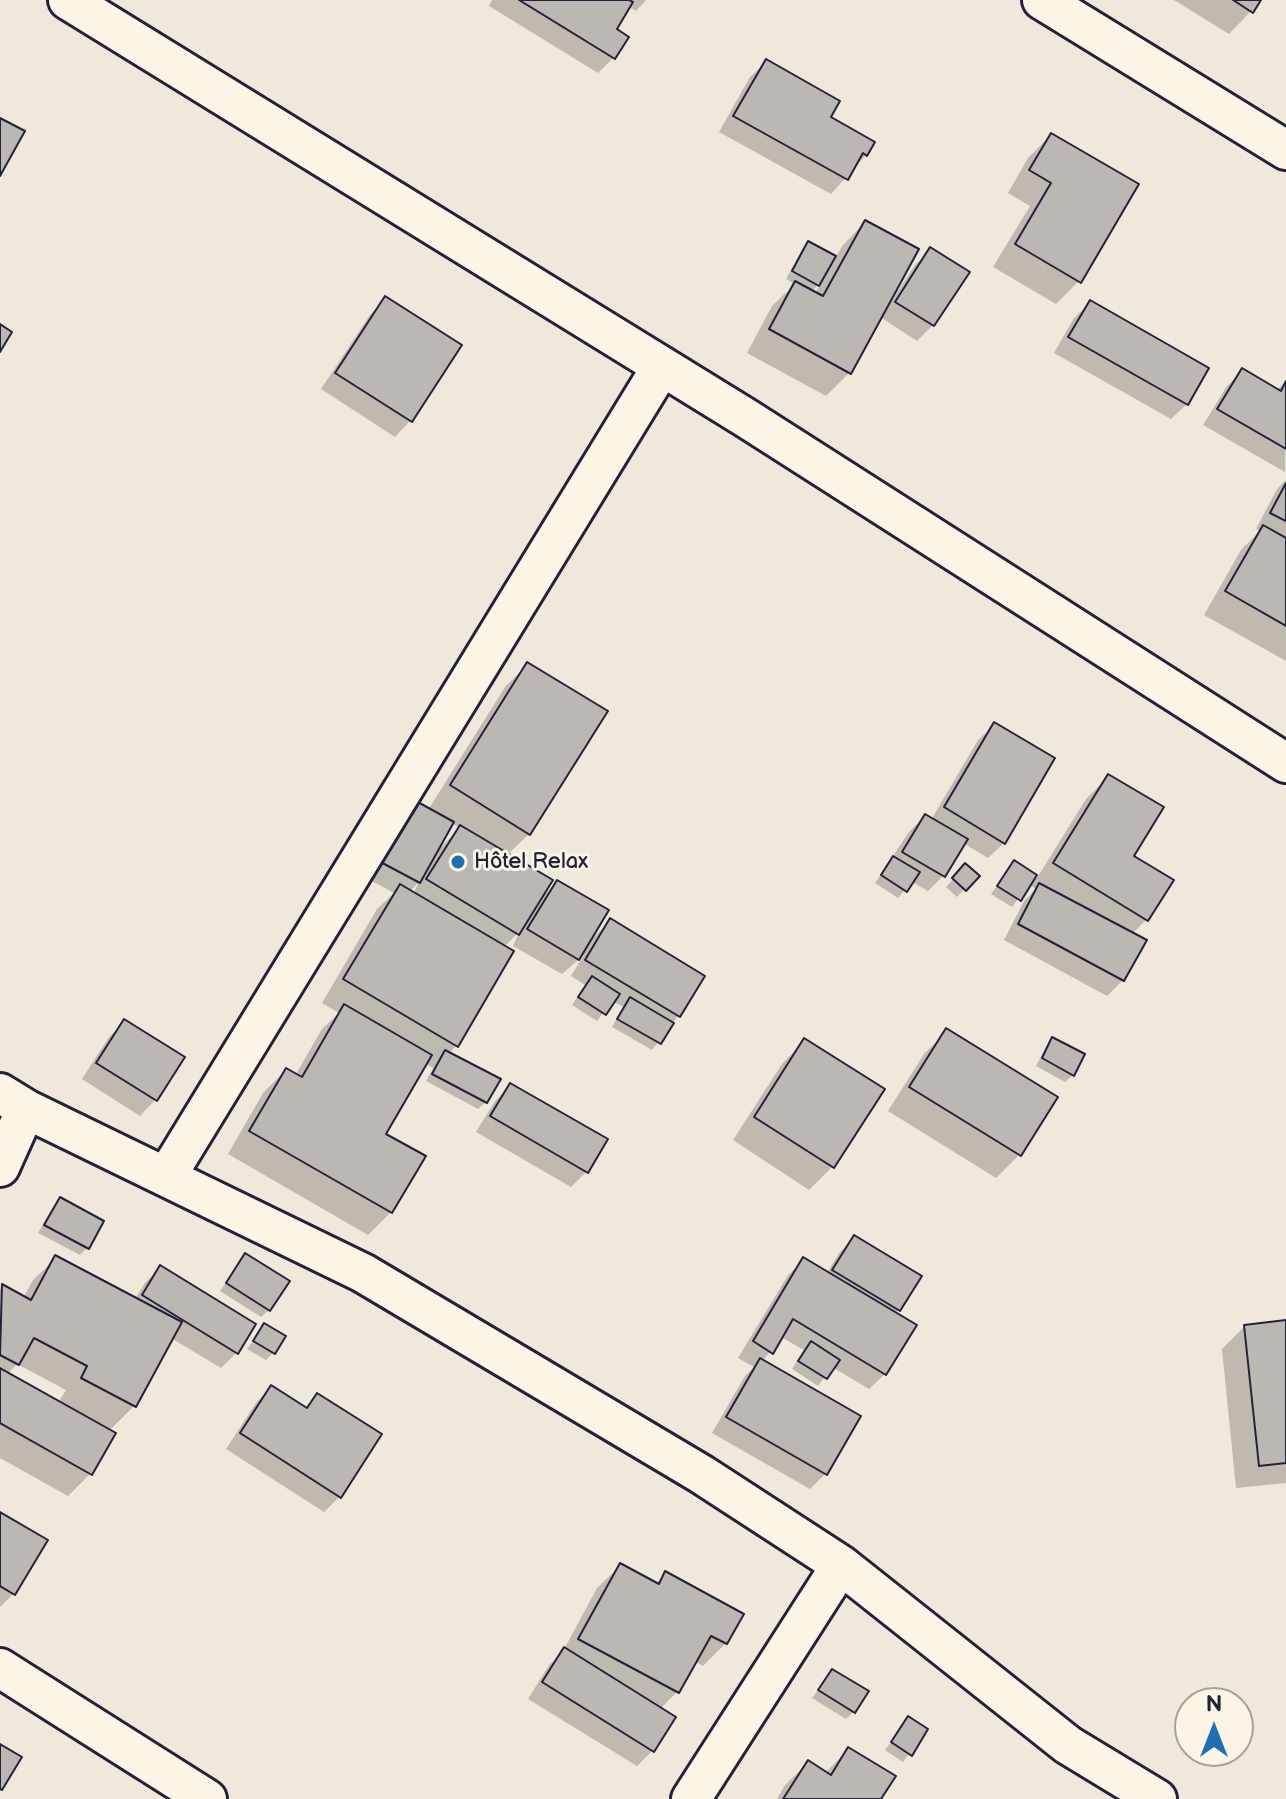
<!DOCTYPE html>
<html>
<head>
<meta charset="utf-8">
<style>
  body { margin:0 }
  #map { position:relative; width:1286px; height:1799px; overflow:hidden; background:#efe8db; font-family:"Balsamiq Sans",sans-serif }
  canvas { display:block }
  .north { position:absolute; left:1174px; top:1687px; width:80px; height:80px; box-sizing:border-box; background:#fcf5e5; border:2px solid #a5a1a1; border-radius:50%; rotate:0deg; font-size:22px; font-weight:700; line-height:32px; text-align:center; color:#22223b }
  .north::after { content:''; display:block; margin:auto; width:28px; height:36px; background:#1f6fb2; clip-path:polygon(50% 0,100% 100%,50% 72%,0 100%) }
</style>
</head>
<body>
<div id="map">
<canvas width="1286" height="1799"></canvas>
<div class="north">N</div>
</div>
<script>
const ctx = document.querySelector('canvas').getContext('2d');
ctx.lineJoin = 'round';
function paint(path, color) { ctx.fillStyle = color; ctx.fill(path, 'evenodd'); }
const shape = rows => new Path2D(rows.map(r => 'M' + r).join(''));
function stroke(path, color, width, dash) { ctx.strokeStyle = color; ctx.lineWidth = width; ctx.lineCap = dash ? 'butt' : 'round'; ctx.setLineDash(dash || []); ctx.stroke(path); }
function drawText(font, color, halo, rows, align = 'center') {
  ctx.font = font + ' "Balsamiq Sans",sans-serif'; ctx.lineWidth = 6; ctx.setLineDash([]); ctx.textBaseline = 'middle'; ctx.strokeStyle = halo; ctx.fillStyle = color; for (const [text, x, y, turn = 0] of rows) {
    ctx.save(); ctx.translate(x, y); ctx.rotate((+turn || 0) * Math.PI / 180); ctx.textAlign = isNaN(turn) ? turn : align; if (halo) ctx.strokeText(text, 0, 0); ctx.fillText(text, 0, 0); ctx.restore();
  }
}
const shadow = shape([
  [492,0,646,0,636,11,628,6,614,30,614,57,598,73,489,6],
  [1174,0,1258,0,1251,11,1229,34],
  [766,62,866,155,831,194,719,132,750,77],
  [1051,135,1079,281,1056,304,993,267,1030,206,1008,193,1028,158],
  [865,222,890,299,892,300,915,265,931,249,967,272,933,325,917,341,880,317,849,373,826,396,747,353,772,306,795,284,786,279,801,251,809,243,835,258,843,245],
  [821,282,815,295,811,292],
  [385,299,459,346,410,421,395,437,321,389,370,315],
  [1090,303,1187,404,1171,419,1054,353,1074,318],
  [1242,371,1276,391,1286,381,1285,472,1203,425,1227,386],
  [1286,480,1286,661,1204,615,1241,550,1260,531,1256,529,1277,489],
  [528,664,529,834,507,855,541,898,558,882,590,941,610,921,678,1016,652,1050,612,1027,623,1007,612,1001,597,1021,572,1005,585,985,571,976,584,955,562,974,513,946,519,932,504,947,457,1045,448,1054,486,1102,478,1109,426,1081,433,1068,425,1063,384,1134,391,1212,368,1235,228,1154,263,1093,286,1070,295,1076,322,1029,339,1013,322,1003,377,909,394,893,359,874,428,810,505,687],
  [451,823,460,828,438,850],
  [419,882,413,894,409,892],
  [994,725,1004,843,988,858,963,843,943,876,928,891,912,882,898,898,875,883,909,832,925,816,931,820,978,740],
  [1109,776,1147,919,1132,934,1123,980,1107,996,1004,940,1024,901,1036,889,1029,884,1012,907,991,894,1014,862,1037,878,1086,799],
  [965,866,977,876,957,897,946,887],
  [125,1021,183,1058,155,1100,140,1116,82,1079,109,1037],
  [947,1031,1055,1098,1019,1155,996,1178,888,1111,924,1054],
  [1053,1039,1073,1075,1065,1082,1036,1066,1046,1047],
  [804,1041,832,1167,809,1190,733,1140,782,1064],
  [510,1086,586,1172,571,1187,476,1132,495,1101],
  [60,1200,101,1222,87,1248,80,1255,38,1233,53,1207],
  [855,1238,919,1277,895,1314,885,1374,869,1389,832,1367,818,1386,792,1369,804,1350,781,1337,762,1362,826,1473,810,1489,712,1433,745,1376,754,1367,738,1358,788,1275,804,1260,827,1273,839,1253],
  [245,1255,269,1310,261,1317,220,1291],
  [56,1258,135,1299,145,1283,160,1268,236,1353,221,1368,171,1338,134,1406,109,1431,91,1473,68,1496,0,1458,0,1289,2,1287,23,1298,33,1280],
  [17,1364,66,1390,58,1403,7,1374],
  [1286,1322,1286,1483,1236,1488,1222,1349,1245,1326],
  [264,1326,273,1353,266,1360,247,1349],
  [271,1387,304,1409,318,1395,339,1497,324,1512,226,1449,256,1403],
  [0,1514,14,1593,0,1607],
  [620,1566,655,1584,666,1574,726,1643,703,1666,694,1661,678,1691,660,1709,652,1751,637,1766,528,1699,549,1665,562,1653,597,1588],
  [833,1671,853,1712,846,1719,812,1698],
  [908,1719,926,1730,903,1762,885,1750],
  [849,1749,879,1799,777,1799,785,1785,808,1763,825,1773]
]);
const building = shape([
  [519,0,629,0,633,2,617,29,629,37,615,59,519,0],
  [1233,0,1261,0,1253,13,1233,0],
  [766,59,840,101,831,117,875,142,867,156,863,153,848,180,733,116,766,59],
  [0,118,25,131,0,176,0,118],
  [1051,133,1139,184,1081,283,1015,244,1051,183,1029,170,1051,133],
  [865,220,919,249,851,374,769,329,795,281,823,296,865,220],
  [808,241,836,256,819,286,792,271,808,241],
  [930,247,970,272,934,326,895,302,930,247],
  [385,296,462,345,412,422,335,373,385,296],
  [1090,300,1209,368,1188,405,1068,337,1090,300],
  [0,324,12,332,0,352,0,324],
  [1242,368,1281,391,1286,381,1286,449,1217,409,1242,368],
  [1286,483,1286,521,1270,513,1286,483],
  [1263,525,1286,538,1286,626,1225,591,1263,525],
  [527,662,608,711,530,835,450,785,527,662],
  [994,722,1055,758,1005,844,944,807,994,722],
  [1108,774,1164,807,1134,856,1174,880,1148,921,1053,863,1108,774],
  [407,796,454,822,420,883,373,858,407,796],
  [925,814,968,839,945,877,902,852,925,814],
  [460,825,553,880,519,935,426,879,460,825],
  [893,856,920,872,907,892,881,875,893,856],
  [1014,860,1037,875,1021,901,997,886,1014,860],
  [965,863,980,876,966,891,952,878,965,863],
  [557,880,609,910,579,960,527,929,557,880],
  [1039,883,1147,940,1124,981,1018,924,1039,883],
  [400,884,514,951,458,1047,343,979,400,884],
  [610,918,705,976,680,1017,585,960,610,918],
  [592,976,620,994,606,1015,578,997,592,976],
  [630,997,674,1023,661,1044,617,1019,630,997],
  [344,1004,432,1055,386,1134,426,1156,392,1213,249,1131,286,1068,302,1077,344,1004],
  [124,1019,185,1057,157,1101,96,1063,124,1019],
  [946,1028,1058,1097,1021,1156,909,1087,946,1028],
  [1052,1037,1085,1054,1074,1076,1042,1058,1052,1037],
  [804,1038,885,1089,834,1168,754,1117,804,1038],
  [445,1050,501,1079,487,1103,432,1074,445,1050],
  [510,1083,608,1139,588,1173,490,1116,510,1083],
  [60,1197,104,1221,89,1249,44,1225,60,1197],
  [854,1235,922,1276,900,1311,832,1270,854,1235],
  [245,1253,290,1281,270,1311,226,1283,245,1253],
  [55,1255,182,1322,136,1407,81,1378,87,1366,34,1338,19,1365,0,1355,2,1284,31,1300,55,1255],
  [803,1257,917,1325,886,1375,793,1319,773,1354,753,1341,803,1257],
  [160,1265,256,1324,238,1354,142,1295,160,1265],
  [1286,1320,1286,1463,1259,1466,1244,1325,1286,1320],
  [264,1323,286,1336,275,1354,253,1341,264,1323],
  [811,1341,840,1360,827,1379,798,1361,811,1341],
  [760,1358,861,1416,827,1475,726,1417,760,1358],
  [0,1368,116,1433,92,1475,0,1423,0,1368],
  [271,1385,307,1408,317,1393,382,1434,341,1498,240,1433,271,1385],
  [0,1512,48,1540,15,1595,0,1586,0,1512],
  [620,1563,659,1584,665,1571,744,1614,727,1644,711,1636,679,1693,578,1639,620,1563],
  [564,1647,676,1717,654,1752,542,1682,564,1647],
  [832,1669,869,1691,855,1713,818,1690,832,1669],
  [908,1716,928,1729,912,1756,891,1742,908,1716],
  [0,1744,22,1757,2,1790,0,1789,0,1744],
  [848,1747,896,1776,881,1799,783,1799,808,1760,831,1775,848,1747]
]);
const street = shape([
  [68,0,746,418,1286,763],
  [1042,0,1286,150],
  [0,1093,26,1109,363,1273,701,1474,841,1565,1068,1745,1157,1799],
  [0,1167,26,1109],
  [166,1177,662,366],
  [0,1668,207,1799],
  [691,1799,841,1565]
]);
const markers = [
  [458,862,8,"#1f6fb2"]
];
const poiNames = [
  ["Hôtel Relax",474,862]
];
paint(shadow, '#0003');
paint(building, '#bcb7b3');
stroke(building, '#22223b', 2);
stroke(street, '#22223b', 44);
stroke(street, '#fcf5e5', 38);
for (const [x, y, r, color] of markers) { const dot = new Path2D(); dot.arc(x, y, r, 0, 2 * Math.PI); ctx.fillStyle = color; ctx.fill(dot); stroke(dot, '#fcf5e5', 3); }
drawText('22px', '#22223b', '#fcf5e5', poiNames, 'left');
</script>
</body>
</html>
